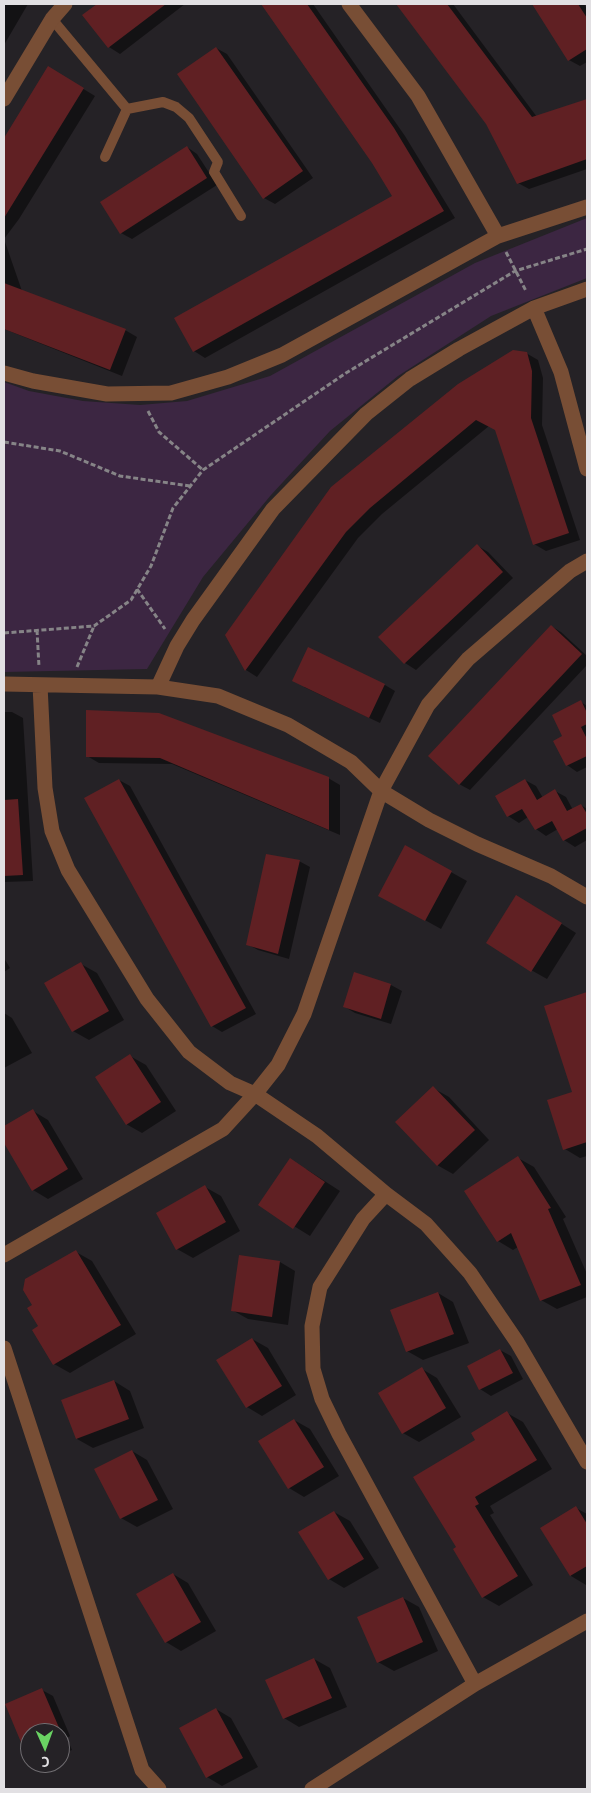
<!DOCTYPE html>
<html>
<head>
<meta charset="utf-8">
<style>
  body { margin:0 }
  #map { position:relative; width:591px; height:1793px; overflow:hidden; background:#252226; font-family:"PT Sans",sans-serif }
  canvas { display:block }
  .frame { position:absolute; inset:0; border:5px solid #e2e0e3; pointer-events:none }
  .north { position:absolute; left:20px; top:1723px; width:50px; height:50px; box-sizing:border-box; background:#252226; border:1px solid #716e72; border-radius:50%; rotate:178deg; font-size:14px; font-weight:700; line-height:20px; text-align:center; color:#e2e0e3 }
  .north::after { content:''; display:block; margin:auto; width:18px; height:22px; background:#6ad363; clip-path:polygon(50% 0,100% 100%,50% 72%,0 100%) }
</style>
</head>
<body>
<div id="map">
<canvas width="591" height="1793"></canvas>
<div class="frame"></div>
<div class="north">С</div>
</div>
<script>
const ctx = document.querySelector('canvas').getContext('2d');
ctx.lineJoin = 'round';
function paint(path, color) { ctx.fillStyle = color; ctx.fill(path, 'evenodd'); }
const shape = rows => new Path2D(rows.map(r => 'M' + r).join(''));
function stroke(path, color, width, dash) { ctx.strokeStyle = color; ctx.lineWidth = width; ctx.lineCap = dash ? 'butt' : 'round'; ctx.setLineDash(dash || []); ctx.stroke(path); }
const green = shape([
  [587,218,587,278,491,316,398,376,330,431,271,495,203,577,147,669,4,672,4,382,29,391,83,401,140,405,187,401,270,376,475,263]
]);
const shadow = shape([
  [4,4,28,4,4,45],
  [99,4,185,4,120,54,109,47,84,15],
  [263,4,313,4,405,136,455,218,205,358,194,351,176,318,394,197,373,162],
  [398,4,453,4,537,117,587,100,587,169,529,189,518,183,487,124],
  [534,4,584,4,587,9,587,62,580,66,569,60],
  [216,48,227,54,313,178,275,204,264,198],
  [49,68,95,96,19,219,4,239,22,291,125,330,137,337,122,376,4,329,4,141],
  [187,147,197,154,217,185,132,239,121,233],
  [526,353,538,360,543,378,542,425,580,540,546,551,534,544,497,430,489,426,382,514,358,538,257,677,246,670,226,635],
  [478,546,488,552,513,578,416,670,405,663,380,637],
  [551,626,561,632,587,656,587,665,470,790,459,784],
  [385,685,395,691,380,723,304,687],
  [581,702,587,706,587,767,577,772,567,765,564,736],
  [87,711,328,778,340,785,340,835,172,764,99,763,87,756],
  [4,712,12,712,23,718,33,881,4,882],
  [119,780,130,786,256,1014,222,1032,212,1026],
  [525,780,536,786,543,798,555,791,566,797,573,810,581,805,587,809,587,840,575,847,564,840,558,829,546,836,536,829,528,817,519,823,508,816],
  [406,847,467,881,441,929,396,904],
  [299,861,310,867,289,959,258,950,247,944],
  [532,905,576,933,547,979,531,970],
  [4,958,10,968,4,972],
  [81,964,97,973,124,1020,89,1040,73,1031],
  [355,974,391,985,402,991,391,1024,355,1013,345,1007],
  [587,993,587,1156,580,1158,565,1149,574,1093,545,1007],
  [4,1013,12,1018,32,1053,4,1068],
  [130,1056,146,1065,176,1111,142,1133,126,1124],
  [433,1088,449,1097,489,1140,453,1174,437,1165],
  [33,1111,48,1120,83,1179,48,1199,33,1190,4,1141,4,1128],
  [518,1158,534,1167,566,1217,563,1219,587,1274,587,1297,557,1309,541,1300,518,1247,513,1250,498,1241],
  [306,1169,340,1191,310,1236,260,1205],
  [205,1187,221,1196,240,1231,193,1258,177,1249],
  [76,1252,92,1261,136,1334,70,1373,54,1364,34,1305],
  [280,1262,295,1271,288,1325,248,1319,232,1310],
  [438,1293,453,1302,469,1343,423,1360,407,1351],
  [252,1339,268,1348,296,1395,262,1416,247,1407],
  [500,1350,511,1356,523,1379,491,1396,480,1389],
  [422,1369,437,1378,461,1417,419,1442,403,1433],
  [114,1381,130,1391,144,1428,93,1448,77,1439,63,1401],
  [507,1413,523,1422,552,1469,490,1506,494,1513,490,1515,533,1585,499,1606,483,1597,458,1548,477,1440],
  [294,1420,310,1429,339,1476,304,1497,289,1488],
  [132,1451,147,1460,173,1509,137,1527,121,1518],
  [576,1508,587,1514,586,1585,571,1576],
  [334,1512,350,1521,379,1568,344,1588,329,1579],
  [173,1574,188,1583,216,1631,181,1651,166,1642],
  [403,1598,419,1607,438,1651,394,1671,378,1662],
  [314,1659,330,1668,347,1707,299,1727,284,1718],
  [42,1690,53,1696,70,1736,67,1738,72,1750,60,1755,60,1733,30,1733,30,1758,6,1705],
  [216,1709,231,1718,258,1767,222,1786,207,1777]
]);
const building = shape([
  [97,4,166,4,108,48,82,15],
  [261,4,307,4,394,128,444,211,193,352,174,318,392,196,372,163],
  [396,4,447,4,532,117,587,99,587,159,517,184,486,124],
  [532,4,578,4,587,18,587,49,568,61],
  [216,47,303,171,263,199,177,74],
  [48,66,84,88,4,218,4,138],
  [187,146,207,178,120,234,100,202],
  [4,283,126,329,110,370,4,329],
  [513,350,527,352,532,371,531,418,569,533,533,545,495,430,476,420,370,508,346,532,245,671,225,635,331,487,458,384],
  [477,544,503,572,404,664,378,637],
  [551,625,582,654,459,785,428,756],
  [308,647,385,684,369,718,292,681],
  [581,700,587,713,587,724,581,727,587,739,587,756,566,766,553,741,562,736,552,715],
  [86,710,159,713,329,777,329,830,160,758,86,757],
  [119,779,246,1008,211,1027,84,798],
  [525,779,537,800,555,789,567,811,581,804,587,814,587,828,563,841,552,821,535,830,522,809,507,817,495,796],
  [18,799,23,875,4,876,4,800],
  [405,845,452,871,425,921,378,896],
  [266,854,300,860,278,954,246,945],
  [516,895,562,923,531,972,486,943],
  [81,962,109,1011,72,1032,44,983],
  [354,972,391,984,381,1019,343,1007],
  [587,992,587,1142,563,1150,547,1100,572,1092,544,1006],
  [130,1054,161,1102,126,1125,95,1077],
  [433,1086,475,1130,437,1166,395,1122],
  [33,1109,68,1169,32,1191,4,1143,4,1126],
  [518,1156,551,1208,548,1209,581,1285,540,1301,511,1233,497,1242,464,1191],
  [290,1158,325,1182,293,1229,258,1205],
  [205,1185,226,1222,176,1250,156,1213],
  [76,1250,121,1325,53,1365,32,1330,38,1326,27,1308,32,1305,23,1290,25,1279],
  [239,1255,280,1261,272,1317,231,1311],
  [438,1292,454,1334,406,1352,390,1310],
  [252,1338,282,1386,246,1408,216,1360],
  [500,1349,513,1373,479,1390,467,1366],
  [422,1367,446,1408,402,1434,378,1393],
  [114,1380,129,1419,76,1439,61,1400],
  [507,1411,537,1460,475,1497,479,1504,475,1506,518,1576,482,1598,453,1549,456,1547,413,1477,475,1440,471,1433],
  [294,1419,324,1467,288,1489,258,1441],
  [132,1450,158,1500,120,1519,94,1469],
  [576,1506,587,1524,587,1566,570,1576,540,1528],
  [334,1511,364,1559,328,1580,298,1532],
  [173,1573,201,1622,165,1643,136,1594],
  [403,1597,423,1642,377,1663,357,1617],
  [314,1658,332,1698,283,1719,265,1680],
  [42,1688,60,1730,57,1733,30,1733,30,1758,28,1759,5,1704],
  [216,1708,243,1758,206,1778,179,1728]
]);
const path = shape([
  [506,252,526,291],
  [148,411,159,432,203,470],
  [4,442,60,451,120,476,190,486],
  [137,589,165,629],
  [37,630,39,667],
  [4,633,94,626,131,600,151,566,173,508,203,470,346,373,515,271,587,249],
  [77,667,94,626]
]);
const lane = shape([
  [52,19,127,109,163,102,176,107,189,118,218,162,214,172,241,216],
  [105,157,127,109]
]);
const street = shape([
  [349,4,418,96,498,236],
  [4,99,52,19,65,4],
  [534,308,561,372,587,469],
  [4,373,33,381,107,394,171,393,228,377,282,355,498,236,587,207],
  [4,684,158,687,218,696,288,725,351,762,381,791,429,820,477,844,551,876,587,897],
  [40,685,45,788,52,831,68,870,147,999,189,1052,230,1083,255,1094,317,1136,386,1194,426,1224,470,1273,517,1342,587,1462],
  [158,687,177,646,193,620,273,509,366,414,410,379,459,349,534,308,587,289],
  [386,1194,363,1219,320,1287,312,1326,313,1369,322,1399,339,1434,475,1684],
  [4,1255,223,1129,255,1094,278,1065,304,1014,381,791,428,705,468,659,570,571,587,561],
  [4,1348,142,1770,159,1789],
  [312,1789,475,1684,587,1621]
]);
paint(green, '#3c2642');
paint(shadow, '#0007');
paint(building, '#602023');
stroke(path, '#868487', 3, [5, 2.5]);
stroke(lane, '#784e35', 10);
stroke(street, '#784e35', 15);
</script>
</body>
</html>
